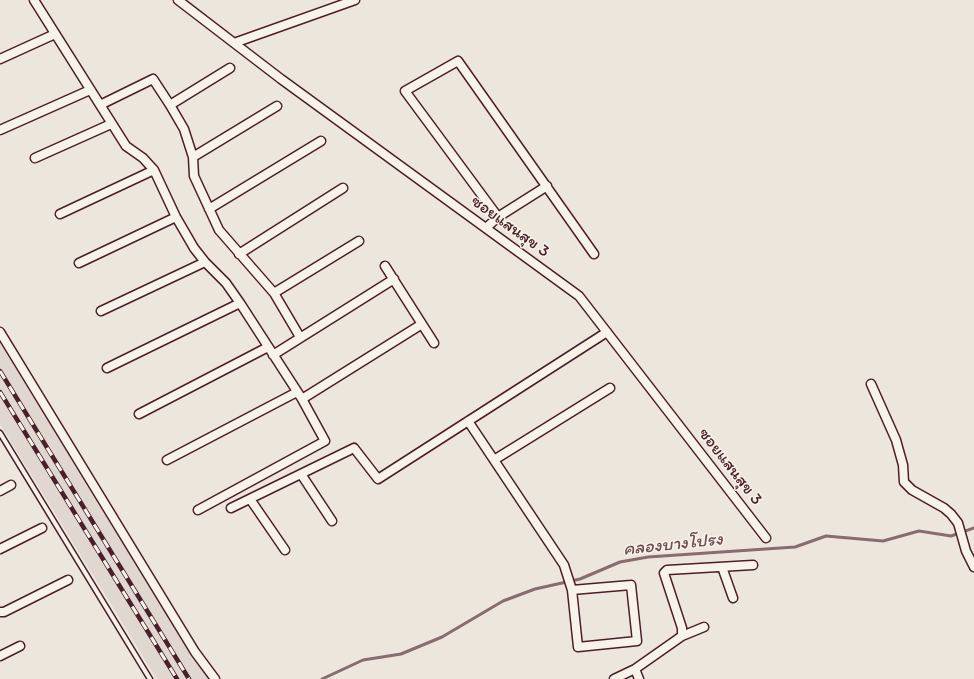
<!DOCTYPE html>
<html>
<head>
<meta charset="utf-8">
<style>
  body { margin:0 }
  canvas { display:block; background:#ece6dd }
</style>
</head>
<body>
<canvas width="974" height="679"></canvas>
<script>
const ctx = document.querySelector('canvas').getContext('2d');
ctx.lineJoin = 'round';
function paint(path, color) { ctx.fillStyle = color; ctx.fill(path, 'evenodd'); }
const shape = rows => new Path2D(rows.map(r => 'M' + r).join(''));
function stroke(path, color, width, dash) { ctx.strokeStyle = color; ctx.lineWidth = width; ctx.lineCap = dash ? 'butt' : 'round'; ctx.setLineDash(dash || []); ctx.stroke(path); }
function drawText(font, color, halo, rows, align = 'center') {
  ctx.font = font + ' Itim,"Playpen Sans Thai",sans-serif'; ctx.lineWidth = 3; ctx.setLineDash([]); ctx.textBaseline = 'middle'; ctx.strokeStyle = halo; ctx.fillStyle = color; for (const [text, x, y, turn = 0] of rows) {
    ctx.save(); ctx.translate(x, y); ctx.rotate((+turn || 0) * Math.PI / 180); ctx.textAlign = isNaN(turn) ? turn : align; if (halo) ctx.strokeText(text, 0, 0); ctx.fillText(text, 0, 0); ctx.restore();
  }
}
const built = shape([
  [0,339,211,679,157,679,0,424]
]);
const stream = shape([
  [322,679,363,660,401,654,442,637,503,601,535,589,580,579,620,562,648,557,795,547,826,536,883,541,919,531,951,536,974,528]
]);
const lane = shape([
  [0,433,150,679]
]);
const street = shape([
  [34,0,126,146,143,158,154,170,176,217,194,248,205,262,226,283,240,303,302,399,325,441,198,510],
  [178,0,281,79,579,296,766,538],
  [234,43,355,0],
  [0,59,55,34],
  [100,105,153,79,170,105,184,129,193,157,194,176,219,230,274,293,300,337],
  [170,105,230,68],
  [0,130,90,90],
  [193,157,277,106],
  [35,158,111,124],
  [209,209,321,141],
  [60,214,154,170],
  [498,217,405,91,458,61,594,254],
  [486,228,498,217,547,186],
  [239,254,343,188],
  [79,263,176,217],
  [385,266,434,343],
  [274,293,359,241],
  [101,311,205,262],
  [0,332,195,652,215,679],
  [273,355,394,279],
  [107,368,240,303],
  [871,384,896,440,903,465,904,482,912,490,944,508,951,514,958,523,966,551,974,567],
  [302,399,422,324],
  [139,414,268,347],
  [468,421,564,565,572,590],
  [167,460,297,392],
  [494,460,610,388],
  [301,474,332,521],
  [0,491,11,485],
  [250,499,285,550],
  [231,508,354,448,378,479,607,332],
  [0,549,42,528],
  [722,567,733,598],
  [631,585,637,641,578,647,572,590,631,585],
  [0,612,4,612,68,580],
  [682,636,704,627],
  [0,656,20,646],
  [635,669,639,679],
  [614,679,635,669,682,636,682,628,664,573,667,570,753,565]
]);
const rail = shape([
  [0,371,189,679],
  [0,392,177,679]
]);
const streetNames = [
  ["ซอยแสนสุข 3",510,227,36],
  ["ซอยแสนสุข 3",730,467,52]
];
const waterNames = [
  ["คลองบางโปรง",673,545,-6]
];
paint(built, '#e0d7d0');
stroke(stream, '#896c6f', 3);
stroke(lane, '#4a1f2b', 7);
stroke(street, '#4a1f2b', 11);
stroke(lane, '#f7f3e8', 4);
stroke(street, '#f7f3e8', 8);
stroke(rail, '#4a1f2b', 4.5);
stroke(rail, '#f7f3e8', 3, [9]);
drawText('17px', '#4a1f2b', '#f7f3e8', streetNames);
drawText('italic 18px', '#6f4c53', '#f7f3e8', waterNames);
</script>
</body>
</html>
